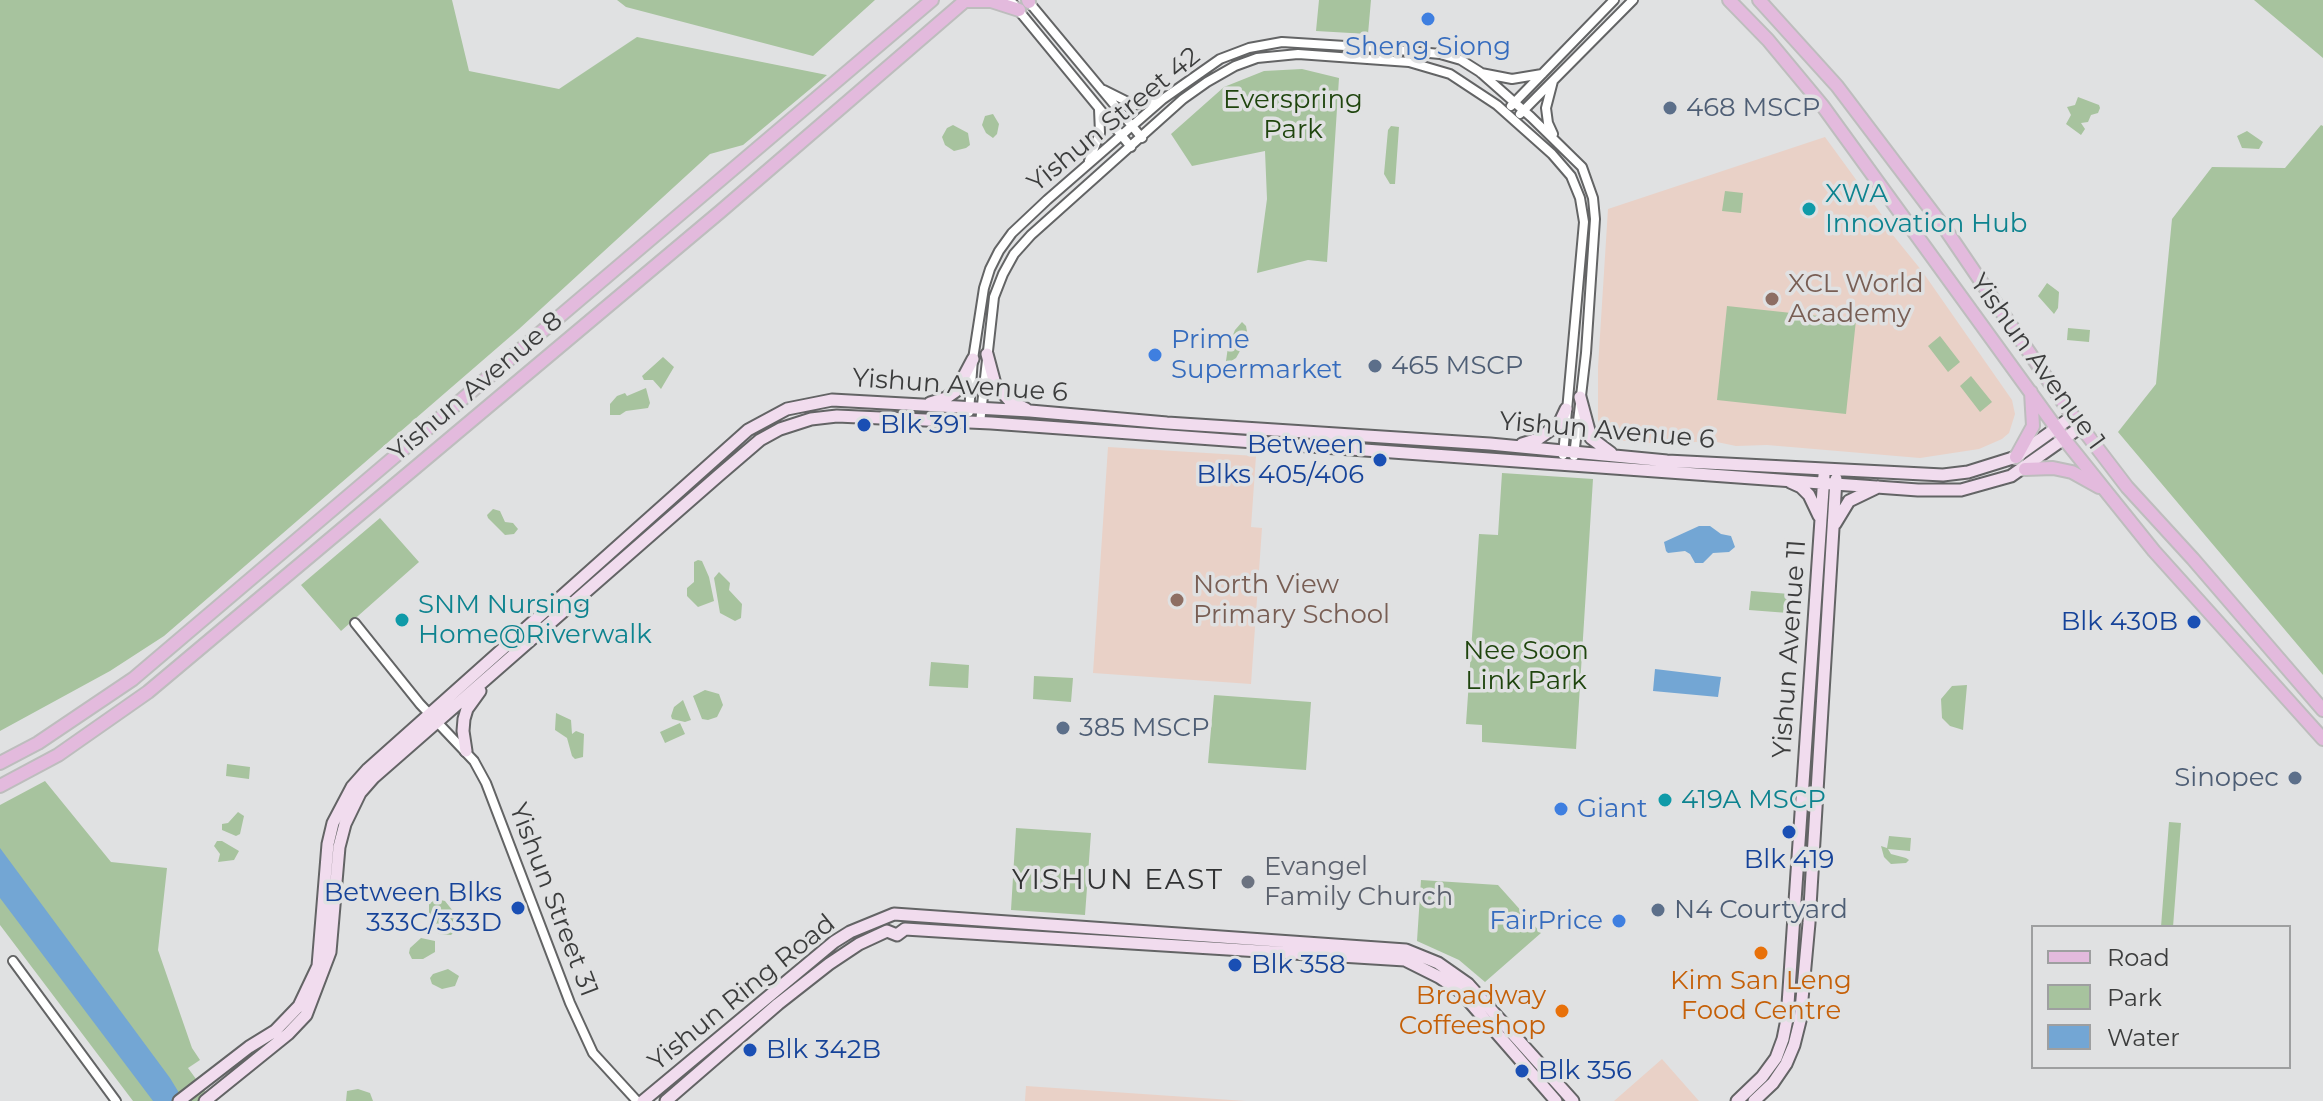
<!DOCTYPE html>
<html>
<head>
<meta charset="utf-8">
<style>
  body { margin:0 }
  #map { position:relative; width:2323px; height:1101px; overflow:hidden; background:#e0e1e2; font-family:Montserrat,sans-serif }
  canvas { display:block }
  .legend { position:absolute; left:2031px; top:925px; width:260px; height:144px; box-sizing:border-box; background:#e0e1e2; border:2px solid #9e9fa0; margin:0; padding:10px 14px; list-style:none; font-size:24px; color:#3c3d3d }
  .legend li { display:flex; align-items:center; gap:16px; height:40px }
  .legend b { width:40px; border:2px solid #9e9fa0 }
</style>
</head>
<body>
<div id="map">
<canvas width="2323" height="1101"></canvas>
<ul class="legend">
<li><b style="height:10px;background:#e3badd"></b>Road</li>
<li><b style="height:22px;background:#a7c39e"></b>Park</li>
<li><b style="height:22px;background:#73a6d4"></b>Water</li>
</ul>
</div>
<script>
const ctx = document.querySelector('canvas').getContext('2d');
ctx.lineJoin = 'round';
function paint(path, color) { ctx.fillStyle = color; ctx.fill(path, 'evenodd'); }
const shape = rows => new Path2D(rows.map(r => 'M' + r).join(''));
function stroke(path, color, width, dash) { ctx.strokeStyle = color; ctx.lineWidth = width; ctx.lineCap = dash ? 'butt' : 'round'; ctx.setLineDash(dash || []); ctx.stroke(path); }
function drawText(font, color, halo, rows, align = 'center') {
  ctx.font = font + ' Montserrat,sans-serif'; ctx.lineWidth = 7; ctx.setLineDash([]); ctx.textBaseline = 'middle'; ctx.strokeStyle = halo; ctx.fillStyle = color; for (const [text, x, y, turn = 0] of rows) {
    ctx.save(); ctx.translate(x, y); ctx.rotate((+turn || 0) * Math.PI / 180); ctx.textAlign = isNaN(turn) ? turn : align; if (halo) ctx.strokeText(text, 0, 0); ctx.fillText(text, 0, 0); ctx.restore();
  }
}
const education = shape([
  [1825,137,1884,218,1892,234,1922,271,2012,400,2015,414,2009,433,2002,439,1979,449,1920,458,1767,445,1736,446,1712,441,1661,444,1614,440,1606,436,1600,428,1598,420,1598,367,1608,209],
  [1108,447,1256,456,1251,527,1262,528,1251,684,1093,673],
  [1662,1059,1699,1101,1614,1101],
  [1026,1086,1172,1096,1246,1101,1025,1101]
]);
const green = shape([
  [0,0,452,0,469,71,559,89,637,37,827,75,743,145,710,154,519,329,164,636,110,671,0,731],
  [617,0,875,0,813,56,626,7],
  [1319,0,1371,0,1368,34,1316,31],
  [2254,0,2323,0,2323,58],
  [1302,69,1339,78,1327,262,1308,260,1257,273,1267,199,1265,151,1192,166,1171,134,1224,87,1264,71],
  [2078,97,2099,105,2100,108,2098,113,2091,115,2088,122,2081,123,2085,129,2081,135,2066,124,2071,115,2067,107,2075,105],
  [993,114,999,124,997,134,993,138,986,133,982,125,985,116],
  [953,125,968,133,970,145,966,148,954,151,945,145,942,137,947,128],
  [2321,125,2323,126,2323,675,2118,432,2156,384,2172,219,2212,167,2285,168],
  [1391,126,1399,127,1395,184,1390,184,1384,174,1388,130],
  [2247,131,2263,142,2259,149,2242,148,2237,136],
  [1725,191,1743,193,1741,213,1722,211],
  [2047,283,2059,292,2058,308,2054,314,2038,296],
  [1727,306,1856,320,1846,414,1717,400],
  [1242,322,1246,326,1248,337,1236,358,1228,363,1226,361,1228,347,1235,330],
  [2068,328,2090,330,2089,342,2067,340],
  [1940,336,1960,362,1948,372,1928,346],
  [663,357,674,367,661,389,653,380,644,380,642,376],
  [1971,376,1992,402,1980,412,1960,386],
  [646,388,650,403,648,408,626,411,620,415,610,415,610,404,617,396,625,393,627,396],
  [1502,473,1593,479,1576,749,1482,742,1482,725,1466,724,1479,534,1498,535],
  [493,509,500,511,505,522,513,523,518,529,514,534,505,535,488,518,487,515],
  [380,518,419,562,341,631,301,585],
  [698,560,702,561,709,577,714,601,698,607,687,596,687,588,694,582,694,562],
  [719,572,730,583,729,590,742,604,741,618,735,621,720,613,714,578],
  [1751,591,1790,594,1788,613,1749,610],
  [931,662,969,665,968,688,929,686],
  [1034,676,1073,678,1071,702,1033,699],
  [1967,685,1963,730,1960,729,1950,726,1942,718,1941,699,1952,686],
  [705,690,719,694,723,705,717,717,708,720,702,719,693,696],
  [1214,695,1311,702,1306,770,1208,763],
  [683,700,691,720,685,722,672,719,671,716,674,707],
  [556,713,571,720,572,734,576,731,584,734,583,757,575,759,572,756,567,738,555,730],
  [680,723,685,734,665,743,660,732],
  [227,764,250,767,249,779,226,776],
  [45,781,111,862,167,868,158,950,192,1048,200,1060,188,1068,212,1101,133,1101,0,925,0,805],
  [238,812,244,816,240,834,236,836,222,830,222,824,228,823],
  [2169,822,2181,823,2173,927,2161,927],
  [1016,828,1091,833,1085,915,1011,910],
  [1889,836,1911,838,1910,851,1888,849,1891,854,1906,858,1909,860,1906,863,1891,864,1884,857,1881,846,1887,848],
  [217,841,222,841,239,851,234,860,218,862,220,854,214,846],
  [1421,880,1498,885,1541,933,1485,982,1459,960,1417,941],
  [436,899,445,901,457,916,457,929,451,935,439,934,429,919,429,904],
  [421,938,435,941,435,952,423,959,412,959,409,953,410,948],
  [448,969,459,976,455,986,442,989,432,984,430,978,433,974],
  [358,1089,370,1093,373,1101,346,1101,347,1091]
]);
const water = shape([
  [1699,526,1710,526,1721,534,1731,536,1735,547,1729,552,1713,553,1703,563,1695,563,1690,554,1685,551,1668,553,1666,551,1664,542],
  [1655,669,1721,677,1718,697,1653,691],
  [0,848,170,1078,184,1101,153,1101,0,898]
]);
const street = shape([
  [1010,0,1131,147],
  [1028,1,1142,138],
  [1481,73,1512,79,1542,74],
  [1104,90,1134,105,1158,100],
  [1511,106,1614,0],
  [1520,114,1633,0],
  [1553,134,1548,123,1546,108,1553,81],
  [1089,161,1100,133,1099,109],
  [969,412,973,359,984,288,990,269,999,251,1012,233,1047,200,1163,99,1220,59,1249,48,1282,42,1377,48,1440,54,1461,60,1480,72,1531,117,1582,167,1593,198,1595,219,1586,353,1574,456],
  [980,423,994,297,1003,274,1014,254,1031,235,1183,99,1207,82,1235,66,1257,58,1298,54,1409,62,1450,74,1497,105,1552,154,1571,176,1580,198,1584,222,1563,455],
  [355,623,420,704,474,761,486,783,570,1003,593,1053,637,1101],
  [13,961,116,1101]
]);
const secondary = shape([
  [987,354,995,384,1010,401,1026,409],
  [1580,397,1591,438,1611,453],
  [930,403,946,398,956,391,973,359],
  [1522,444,1538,439,1559,424,1566,409],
  [1790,482,1801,487,1809,495,1819,516],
  [1835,524,1849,501,1878,487],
  [466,751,463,731,464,719,467,709,480,691],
  [179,1101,249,1047,275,1031,299,1006,318,966,328,844,333,823,352,787,368,769,748,430,787,409,832,400,1030,411,1167,423,1490,444,1667,461,1943,475,1968,472,2016,457,2073,416],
  [205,1101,288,1034,306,1015,330,952,339,847,345,824,360,793,374,777,718,476,760,440,780,429,811,419,837,416,991,423,1918,490,1961,490,2011,476,2082,426],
  [643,1101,834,942,850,932,894,914,1406,950,1438,963,1468,984,1573,1101],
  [666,1101,778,1004,829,964,859,944,887,931,897,935,905,929,1405,960,1439,977,1461,992,1556,1101],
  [1737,1101,1762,1077,1776,1058,1783,1039,1787,1019,1824,475],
  [1754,1101,1773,1083,1786,1064,1794,1045,1800,1021,1809,923,1836,479]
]);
const primary = shape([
  [1028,0,1029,2],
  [1729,0,1768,40,1822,105,2065,440,2105,490,2154,551,2323,739],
  [1759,0,1837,86,1946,230,2069,411,2127,487,2193,559,2323,710],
  [965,1,991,1,1019,10],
  [2016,457,2033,426,2031,392],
  [2025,469,2053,468,2072,472,2099,487],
  [0,763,38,743,133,679,932,0],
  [0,786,58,755,148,692,721,211,966,0]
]);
const markers = [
  [1428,19,8,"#3f7fe0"],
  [1670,108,8,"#5c6f8a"],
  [1809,209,8,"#0f9aa8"],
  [1772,299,8,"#8d6e63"],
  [1155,355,8,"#3f7fe0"],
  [1375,366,8,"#5c6f8a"],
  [864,425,8,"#1a4fb4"],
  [1380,460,8,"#1a4fb4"],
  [1177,600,8,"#8d6e63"],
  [402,620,8,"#0f9aa8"],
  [2194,622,8,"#1a4fb4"],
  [1063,728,8,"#5c6f8a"],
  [2295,778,8,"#5c6f8a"],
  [1665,800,8,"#0f9aa8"],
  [1561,809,8,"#3f7fe0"],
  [1789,832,8,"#1a4fb4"],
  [1248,882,8,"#6b7280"],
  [518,908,8,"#1a4fb4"],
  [1658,910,8,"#5c6f8a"],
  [1619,921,8,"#3f7fe0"],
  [1761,953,8,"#e8710a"],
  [1235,965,8,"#1a4fb4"],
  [1562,1011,8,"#e8710a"],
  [750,1050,8,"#1a4fb4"],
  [1522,1071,8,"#1a4fb4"]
];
const shopNames = [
  ["Sheng Siong",1428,47,"center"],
  ["Prime",1171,340],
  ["Supermarket",1171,370],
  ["Giant",1577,809],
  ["FairPrice",1603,921,"right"]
];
const parkNames = [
  ["Everspring",1293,100],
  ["Park",1293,130],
  ["Nee Soon",1526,651],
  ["Link Park",1526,681]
];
const serviceNames = [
  ["468 MSCP",1686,108],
  ["465 MSCP",1391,366],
  ["385 MSCP",1079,728],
  ["Sinopec",2279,778,"right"],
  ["N4 Courtyard",1674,910]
];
const streetNames = [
  ["Yishun Street 42",1114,120,-39],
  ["Yishun Avenue 1",2037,362,54],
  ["Yishun Avenue 6",960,386,4],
  ["Yishun Avenue 8",476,387,-40],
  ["Yishun Avenue 6",1607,431,5],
  ["Yishun Avenue 11",1790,649,-86],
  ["Yishun Street 31",553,900,69],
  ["Yishun Ring Road",742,993,-39]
];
const cultureNames = [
  ["XWA",1825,194],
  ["Innovation Hub",1825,224],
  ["SNM Nursing",418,605],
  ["Home@Riverwalk",418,635],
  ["419A MSCP",1681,800]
];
const educationNames = [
  ["XCL World",1788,284],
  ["Academy",1788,314],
  ["North View",1193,585],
  ["Primary School",1193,615]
];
const transitNames = [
  ["Blk 391",880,425],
  ["Between",1364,445,"right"],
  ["Blks 405/406",1364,475,"right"],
  ["Blk 430B",2178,622,"right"],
  ["Blk 419",1789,860,"center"],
  ["Between Blks",502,893,"right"],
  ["333C/333D",502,923,"right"],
  ["Blk 358",1251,965],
  ["Blk 342B",766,1050],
  ["Blk 356",1538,1071]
];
const worshipNames = [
  ["Evangel",1264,867],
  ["Family Church",1264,897]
];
const foodNames = [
  ["Kim San Leng",1761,981],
  ["Food Centre",1761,1011],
  ["Broadway",1546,996,"right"],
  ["Coffeeshop",1546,1026,"right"]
];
const neighbourhoodNames = [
  ["YISHUN EAST",1118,881]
];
paint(education, '#e9d1c7');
paint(green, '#a7c39e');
paint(water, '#73a6d4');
stroke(street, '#636465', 12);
stroke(secondary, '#636465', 15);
stroke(primary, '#bdbdbd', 16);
stroke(street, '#fff', 8);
stroke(secondary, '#f1dcee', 11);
stroke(primary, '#e3badd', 12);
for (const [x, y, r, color] of markers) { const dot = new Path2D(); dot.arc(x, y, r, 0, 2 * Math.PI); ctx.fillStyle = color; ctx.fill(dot); stroke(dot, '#e0e1e2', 3); }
drawText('26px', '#366cbe', '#e0e1e2', shopNames, 'left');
drawText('26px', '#1f450e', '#e0e1e2', parkNames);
drawText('26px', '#4e5e75', '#e0e1e2', serviceNames, 'left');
drawText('26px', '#3c3d3d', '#e0e1e2', streetNames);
drawText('26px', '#0d838f', '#e0e1e2', cultureNames, 'left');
drawText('26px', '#785e54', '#e0e1e2', educationNames, 'left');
drawText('26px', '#164399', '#e0e1e2', transitNames, 'left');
drawText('26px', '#5b616d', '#e0e1e2', worshipNames, 'left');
drawText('26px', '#c56008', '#e0e1e2', foodNames);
ctx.letterSpacing = '2px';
drawText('28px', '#313233', '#e0e1e2', neighbourhoodNames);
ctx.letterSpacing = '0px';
</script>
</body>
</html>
